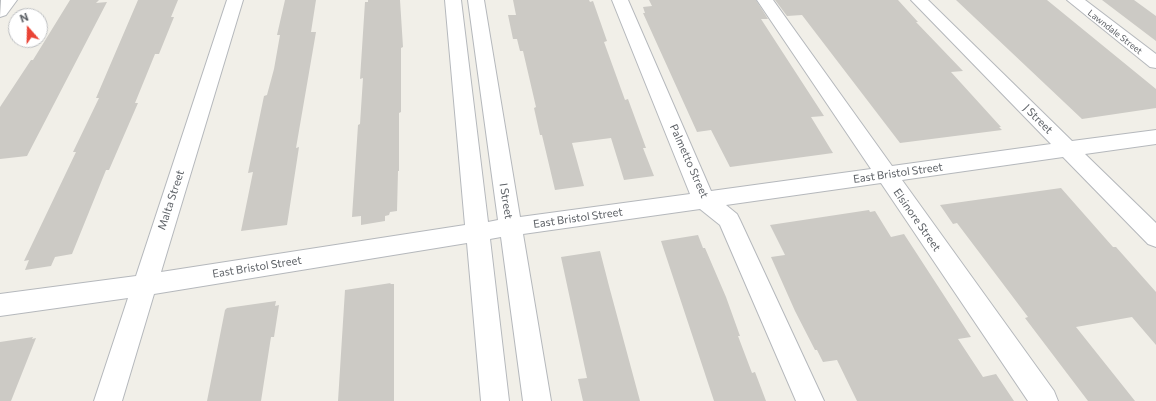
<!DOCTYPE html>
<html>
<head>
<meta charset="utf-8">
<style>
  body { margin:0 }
  #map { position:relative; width:1156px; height:401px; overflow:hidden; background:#f1efe8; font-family:Commissioner,sans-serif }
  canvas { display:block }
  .north { position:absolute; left:8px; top:8px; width:40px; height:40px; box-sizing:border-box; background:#fff; border:1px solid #bfc1c3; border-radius:50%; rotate:340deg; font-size:11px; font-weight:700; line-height:16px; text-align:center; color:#5f6368 }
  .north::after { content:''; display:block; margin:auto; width:14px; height:18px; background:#ea4335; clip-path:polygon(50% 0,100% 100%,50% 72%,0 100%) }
</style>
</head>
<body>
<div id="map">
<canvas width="1156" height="401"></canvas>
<div class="north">N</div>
</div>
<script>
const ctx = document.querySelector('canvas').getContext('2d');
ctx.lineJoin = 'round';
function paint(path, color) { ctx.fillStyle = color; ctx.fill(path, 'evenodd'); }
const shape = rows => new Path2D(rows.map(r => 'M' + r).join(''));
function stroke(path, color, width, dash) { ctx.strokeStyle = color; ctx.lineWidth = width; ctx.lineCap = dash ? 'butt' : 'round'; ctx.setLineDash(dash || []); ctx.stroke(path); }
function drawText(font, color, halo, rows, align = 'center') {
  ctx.font = font + ' Commissioner,sans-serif'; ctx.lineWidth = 3; ctx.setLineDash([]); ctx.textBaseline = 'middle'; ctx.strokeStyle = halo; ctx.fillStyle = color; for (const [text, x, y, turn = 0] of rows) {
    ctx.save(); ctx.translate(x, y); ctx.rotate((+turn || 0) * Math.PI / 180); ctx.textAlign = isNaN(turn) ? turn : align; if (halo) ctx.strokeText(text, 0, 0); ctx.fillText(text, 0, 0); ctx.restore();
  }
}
const building = shape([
  [70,0,99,0,96,3,107,2,27,156,0,159,0,107,31,60,33,60],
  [138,0,178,0,171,17,174,17,159,54,155,54,135,103,138,103,109,170,106,170,72,254,55,257,51,266,25,270,29,260,24,261,76,152,73,152,99,98,96,98],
  [285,0,316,0,311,32,316,32,296,148,299,147,287,225,241,231,253,172,248,173,264,96,267,95,274,69,280,35,277,35],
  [368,0,400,0,403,47,401,48,401,112,399,113,399,171,398,171,397,211,390,212,389,215,385,216,385,221,361,225,361,216,352,217,358,125,360,124,363,78,360,79,365,2,368,2],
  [513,0,589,0,590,2,593,1,607,41,604,42,625,100,628,99,646,148,643,148,654,176,624,180,611,138,572,143,584,186,555,190,542,135,540,135,534,108,536,107,523,51,520,51,517,39,513,39,508,15,516,15],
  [649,0,756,0,768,19,761,19,824,116,811,117,833,153,730,167,711,130,697,132,643,13,645,13,643,7,652,6],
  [775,0,898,0,918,22,916,22,963,71,951,72,1001,127,999,127,1002,130,900,143,802,15,787,16],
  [956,0,1047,0,1156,89,1156,108,1082,119],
  [1102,0,1134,0,1156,16,1156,41],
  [1061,188,1113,247,1116,247,1156,292,1156,345,1132,317,1076,327,1135,401,1088,401,1025,318,1028,317,957,223,953,224,940,205],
  [869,210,870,212,875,211,891,237,904,234,971,337,958,339,983,377,996,374,1014,401,857,401,837,360,823,362,817,350,815,350,795,311,771,257,785,255,770,225],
  [698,235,703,248,705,248,726,297,740,336,738,336,752,373,755,372,766,401,714,401,661,241],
  [600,251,609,286,640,401,583,401,578,379,587,378,561,257],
  [391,283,390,284,394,284,394,401,338,401,345,290],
  [276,301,275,306,279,305,274,337,271,337,261,401,207,401,225,310,227,308],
  [33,337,32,339,36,338,11,401,0,401,0,342]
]);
const minor = shape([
  [1,0,17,0,6,15,0,17,1,0],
  [227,0,243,0,161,272,465,225,445,0,461,0,488,222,498,220,468,0,484,0,520,217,690,194,612,0,628,0,711,191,871,169,757,0,773,0,892,166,1051,144,911,0,928,0,1072,141,1156,130,1156,144,1085,154,1156,223,1156,247,1148,244,1063,157,902,180,1054,391,1058,401,1028,401,881,183,726,205,737,214,740,220,824,401,796,401,720,225,700,209,523,234,551,401,523,401,501,237,490,239,509,401,481,401,467,243,154,294,122,401,94,401,128,298,0,316,0,294,136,276,227,0],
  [1067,0,1085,0,1156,54,1156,68,1150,67,1067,0]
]);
const farStreetnames = [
  ["Lawndale Street",1115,32,38]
];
const streetNames = [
  ["J Street",1038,119,45],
  ["Palmetto Street",689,161,66],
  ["East Bristol Street",898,173,-8],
  ["Malta Street",171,200,-72],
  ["I Street",506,201,81],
  ["East Bristol Street",578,218,-8],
  ["Elsinore Street",917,220,55],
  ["East Bristol Street",257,267,-9]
];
paint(building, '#cccac5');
stroke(minor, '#b5b8bc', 2);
paint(minor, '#fff');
drawText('9px', '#5f6368', '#fff', farStreetnames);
drawText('11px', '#5f6368', '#fff', streetNames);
</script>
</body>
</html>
